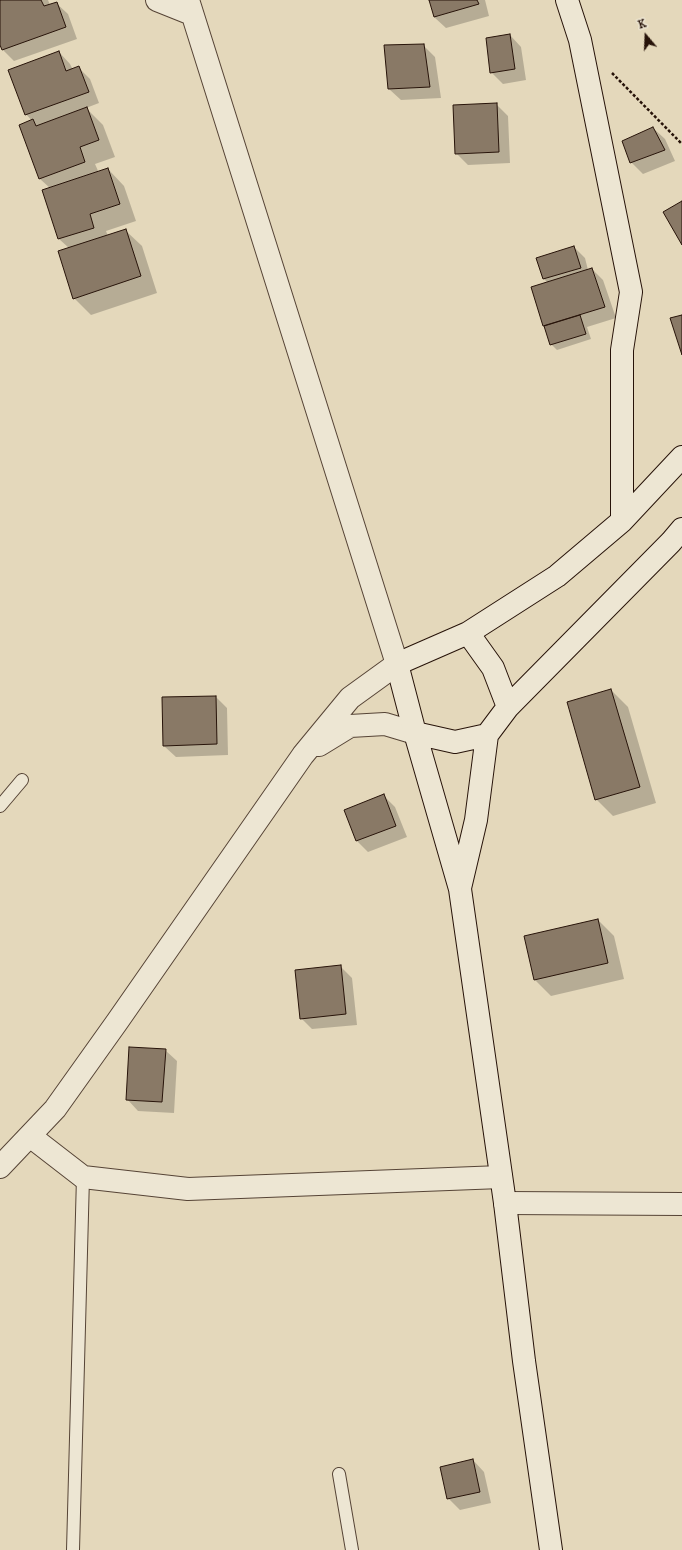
<!DOCTYPE html>
<html>
<head>
<meta charset="utf-8">
<style>
  body { margin:0 }
  #map { position:relative; width:682px; height:1550px; overflow:hidden; background:#e4d8bb; font-family:"IM FELL DW Pica",serif }
  canvas { display:block }
  .north { position:absolute; left:626px; top:16px; width:40px; height:40px; -webkit-text-stroke:3px #ede6d3; paint-order:stroke; rotate:341deg; font-size:11px; font-weight:700; line-height:16px; text-align:center; color:#271309 }
  .north::after { content:''; display:block; margin:auto; width:14px; height:18px; background:#271309; clip-path:polygon(50% 0,100% 100%,50% 72%,0 100%) }
</style>
</head>
<body>
<div id="map">
<canvas width="682" height="1550"></canvas>
<div class="north">K</div>
</div>
<script>
const ctx = document.querySelector('canvas').getContext('2d');
ctx.lineJoin = 'round';
function paint(path, color) { ctx.fillStyle = color; ctx.fill(path, 'evenodd'); }
const shape = rows => new Path2D(rows.map(r => 'M' + r).join(''));
function stroke(path, color, width, dash) { ctx.strokeStyle = color; ctx.lineWidth = width; ctx.lineCap = dash ? 'butt' : 'round'; ctx.setLineDash(dash || []); ctx.stroke(path); }
const shadow = shape([
  [3,0,48,0,50,5,56,3,68,14,77,39,14,61,3,50,0,42,0,1],
  [430,0,485,0,489,16,446,28,434,17],
  [510,35,521,47,526,80,503,84,491,72],
  [423,45,435,57,441,98,401,100,389,89],
  [59,52,70,64,73,70,79,68,90,79,99,103,86,108,103,125,115,157,95,164,99,173,108,169,124,186,136,221,106,231,108,236,125,230,142,246,157,293,91,315,74,298,69,248,59,239,50,188,40,179,20,125,32,121,26,114],
  [496,104,508,116,510,163,468,165,456,153],
  [653,128,665,139,675,161,643,174,631,162],
  [574,247,585,258,588,270,592,269,603,280,616,318,587,327,591,339,557,350,551,344,544,325,548,283,544,279,538,258],
  [611,690,628,707,656,803,613,816,596,799],
  [216,697,227,708,228,755,176,757,164,746],
  [384,796,395,807,407,837,368,852,357,841],
  [598,920,614,936,624,979,551,996,535,980],
  [341,967,352,978,357,1025,312,1029,301,1018],
  [165,1050,177,1061,174,1113,138,1111,127,1099],
  [473,1460,484,1472,491,1503,460,1510,448,1498]
]);
const building = shape([
  [0,0,41,0,44,6,57,2,66,27,2,50,0,45,0,0],
  [429,0,477,0,479,4,434,17,429,0],
  [510,34,515,69,490,73,486,38,510,34],
  [424,44,430,87,388,89,384,45,424,44],
  [59,51,66,71,79,66,89,92,25,115,8,70,59,51],
  [497,103,499,152,455,154,453,105,497,103],
  [87,107,99,140,80,147,85,162,39,179,19,125,33,119,36,126,87,107],
  [653,127,665,150,630,163,622,141,653,127],
  [108,168,120,204,90,214,94,228,58,239,42,190,108,168],
  [682,201,682,245,663,212,682,201],
  [126,229,141,276,73,299,58,251,126,229],
  [574,246,581,268,543,279,536,258,574,246],
  [592,268,605,307,543,326,531,287,592,268],
  [580,315,586,334,550,345,544,326,580,315],
  [682,315,682,355,670,318,682,315],
  [611,689,640,787,595,800,567,702,611,689],
  [216,696,217,744,163,746,162,697,216,696],
  [384,794,396,826,356,841,344,810,384,794],
  [598,919,608,963,534,980,524,936,598,919],
  [341,965,346,1014,300,1019,295,970,341,965],
  [129,1047,166,1049,162,1102,126,1100,129,1047],
  [473,1459,480,1492,447,1499,440,1467,473,1459]
]);
const path = shape([
  [612,73,682,144]
]);
const lane = shape([
  [0,806,22,780],
  [339,1474,352,1550],
  [73,1550,83,1177]
]);
const street = shape([
  [157,0,192,14],
  [319,745,350,726,385,724,415,733],
  [30,1136,83,1177,188,1189,501,1177],
  [0,1167,55,1109,117,1022,303,755,350,698,397,664,188,0],
  [505,1203,682,1204]
]);
const secondary = shape([
  [567,0,580,40,631,292,622,350,622,521],
  [468,633,557,576,622,521,682,457],
  [508,707,493,668,468,633,397,664,415,733,455,742,487,735,508,707,671,542,682,529],
  [415,733,460,889,505,1203,524,1361,551,1550],
  [460,888,476,820,487,735]
]);
paint(shadow, '#0003');
paint(building, '#897966');
stroke(building, '#271309', 1);
stroke(lane, '#564436', 14);
stroke(street, '#564436', 24);
stroke(secondary, '#271309', 24);
stroke(path, '#271309', 2.5, [3, 2]);
stroke(lane, '#ede6d3', 12);
stroke(street, '#ede6d3', 22);
stroke(secondary, '#ede6d3', 22);
</script>
</body>
</html>
